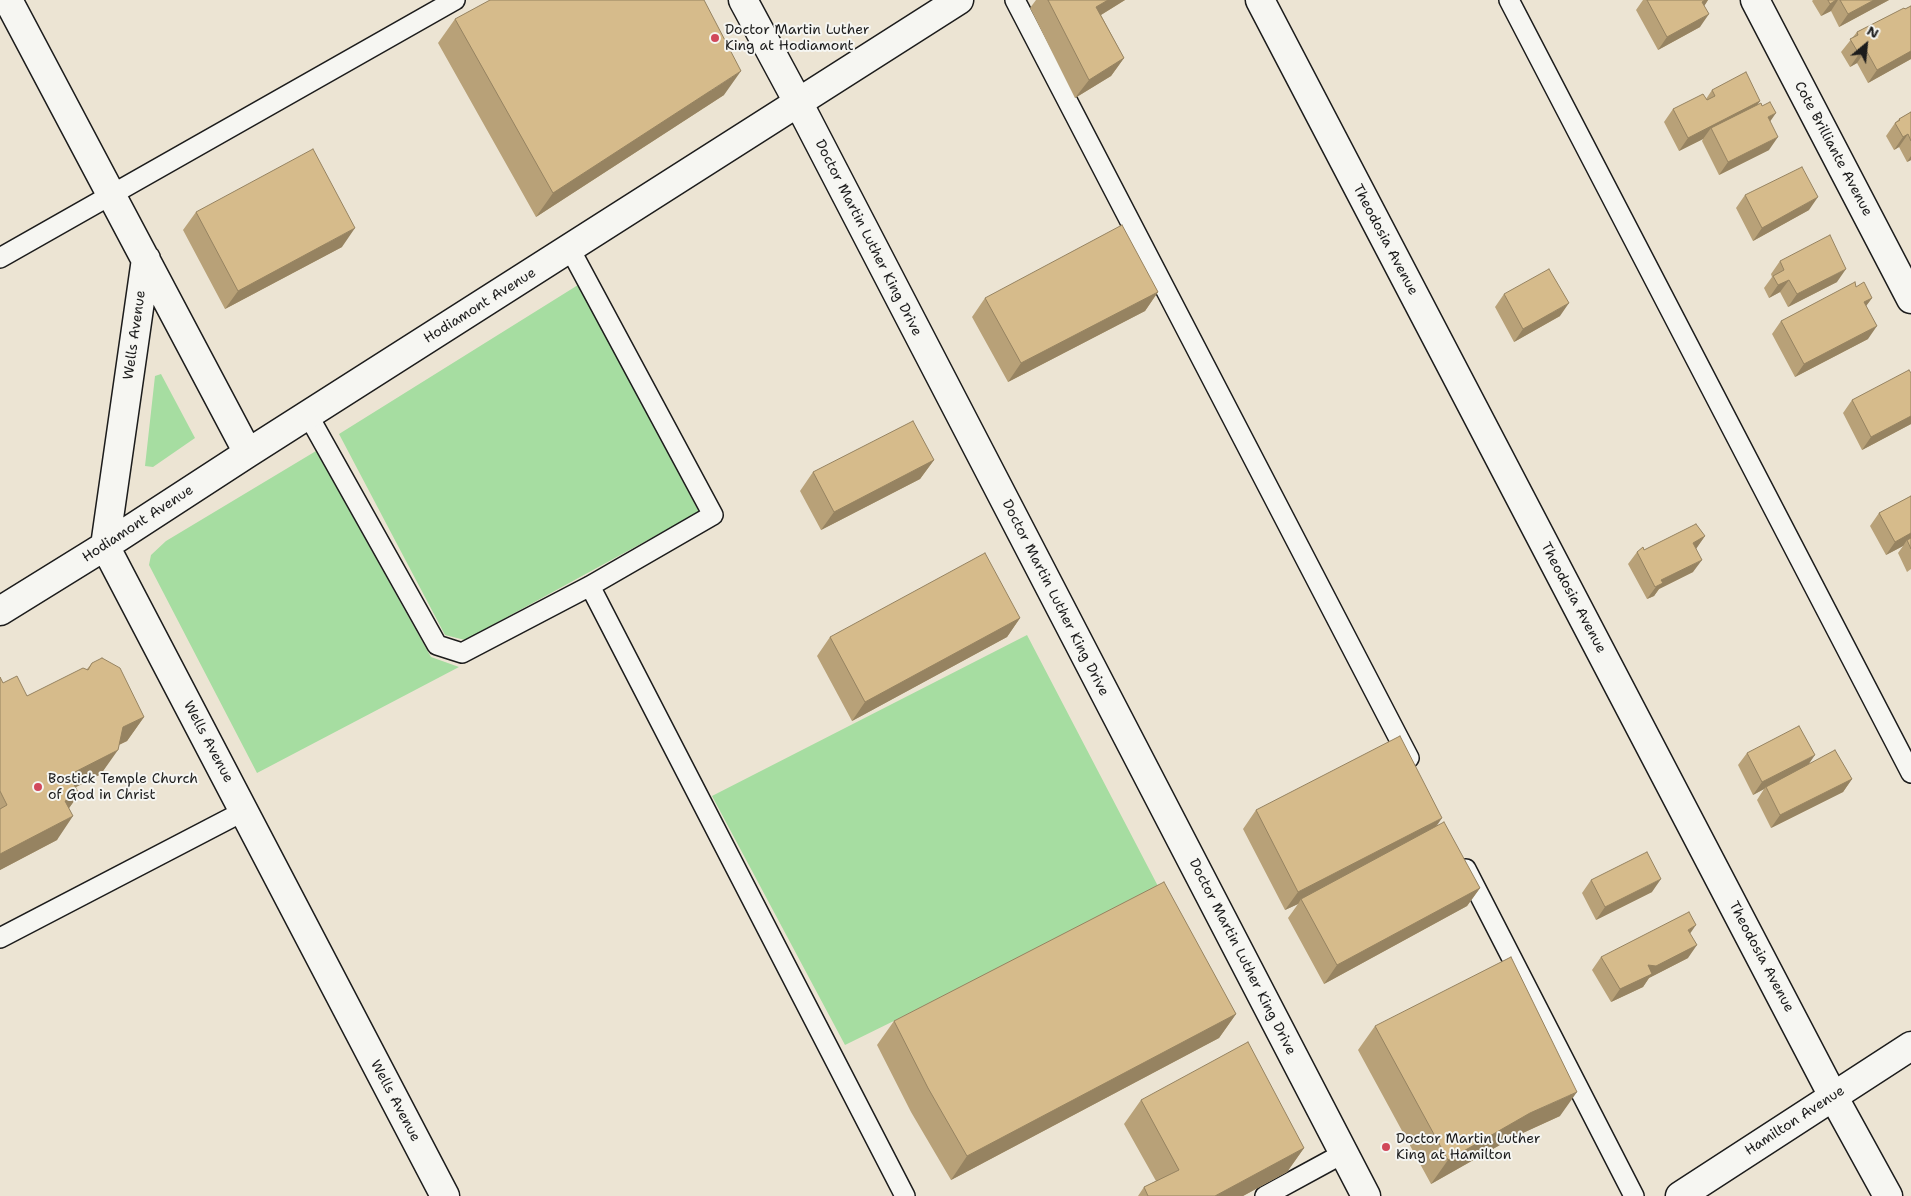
<!DOCTYPE html>
<html>
<head>
<meta charset="utf-8">
<style>
  body { margin:0 }
  #map { position:relative; width:1911px; height:1196px; overflow:hidden; background:#ece4d3; font-family:"Shantell Sans",sans-serif }
  canvas { display:block }
  .north { position:absolute; left:1841px; top:20px; width:50px; height:50px; -webkit-text-stroke:4px #f6f6f2; paint-order:stroke; rotate:28deg; font-size:14px; font-weight:700; line-height:20px; text-align:center; color:#1c1c1c }
  .north::after { content:''; display:block; margin:auto; width:18px; height:22px; background:#1c1c1c; clip-path:polygon(50% 0,100% 100%,50% 72%,0 100%) }
</style>
</head>
<body>
<div id="map">
<canvas width="1911" height="1196"></canvas>
<div class="north">N</div>
</div>
<script>
const ctx = document.querySelector('canvas').getContext('2d');
ctx.lineJoin = 'round';
function paint(path, color) { ctx.fillStyle = color; ctx.fill(path, 'evenodd'); }
const shape = rows => new Path2D(rows.map(r => 'M' + r).join(''));
function stroke(path, color, width, dash) { ctx.strokeStyle = color; ctx.lineWidth = width; ctx.lineCap = dash ? 'butt' : 'round'; ctx.setLineDash(dash || []); ctx.stroke(path); }
function drawText(font, color, halo, rows, align = 'center') {
  ctx.font = font + ' "Shantell Sans",sans-serif'; ctx.lineWidth = 4; ctx.setLineDash([]); ctx.textBaseline = 'middle'; ctx.strokeStyle = halo; ctx.fillStyle = color; for (const [text, x, y, turn = 0] of rows) {
    ctx.save(); ctx.translate(x, y); ctx.rotate((+turn || 0) * Math.PI / 180); ctx.textAlign = isNaN(turn) ? turn : align; if (halo) ctx.strokeText(text, 0, 0); ctx.fillText(text, 0, 0); ctx.restore();
  }
}
const green = shape([
  [578,285,699,512,465,640,445,635,339,434],
  [161,374,195,438,153,467,145,466,155,376],
  [316,451,431,657,459,667,257,773,149,565,151,555,166,541],
  [1027,635,1160,890,845,1045,712,796]
]);
const lane = shape([
  [1015,0,1409,758],
  [1509,0,1911,773],
  [0,258,455,0],
  [308,415,437,645,462,653,590,586,713,515,570,249],
  [590,586,905,1196],
  [1466,869,1634,1196],
  [0,938,244,811],
  [1265,1196,1344,1153]
]);
const street = shape([
  [8,0,248,453],
  [1260,0,1833,1096,1888,1196],
  [1755,0,1911,299],
  [146,259,105,546,445,1196],
  [0,611,105,546,248,453,959,0]
]);
const secondary = shape([
  [743,0,799,104,1366,1196],
  [1680,1196,1911,1046]
]);
const wall = shape([
  [1036,0,1125,0,1101,15,1124,58,1111,76,1075,98,1030,8],
  [1643,0,1708,0,1704,6,1700,27,1658,50,1636,10],
  [1813,0,1889,0,1839,27,1831,11,1821,16,1812,1],
  [1911,6,1911,59,1868,83,1857,63,1850,67,1841,52,1857,32],
  [455,19,724,95,536,217,438,43],
  [1712,90,1760,101,1757,105,1770,122,1769,150,1719,175,1702,141,1703,139,1679,151,1664,122,1673,109,1706,99],
  [1911,112,1911,160,1907,162,1899,147,1894,150,1886,136,1895,123,1899,119],
  [1745,195,1809,210,1753,241,1736,208],
  [196,212,342,247,225,309,183,230],
  [1780,261,1837,282,1788,307,1780,292,1769,298,1764,288,1772,277,1771,274],
  [1856,287,1872,298,1866,306,1868,339,1795,377,1772,334,1781,321],
  [1158,292,1145,311,1008,382,972,317,985,298],
  [1504,294,1560,316,1514,342,1495,307],
  [1911,373,1911,424,1862,450,1843,413,1852,400],
  [934,460,920,479,821,530,800,491,813,472],
  [1911,496,1911,569,1907,572,1898,553,1903,546,1886,555,1870,526,1879,513],
  [1705,536,1696,548,1693,572,1659,589,1654,596,1647,599,1628,564,1637,552],
  [1020,618,1007,637,852,721,817,656,830,637],
  [92,663,144,717,127,741,119,745,101,774,76,787,79,794,69,808,57,840,0,870,0,677,3,683,27,696,87,669],
  [1747,753,1808,764,1852,779,1843,792,1771,828,1757,800,1764,789,1753,795,1738,765],
  [1256,810,1436,826,1480,888,1467,906,1324,984,1288,918,1298,904,1285,910,1243,829],
  [1591,880,1652,892,1596,920,1582,893],
  [1690,934,1688,958,1649,978,1643,987,1611,1002,1592,970,1601,957],
  [1236,1014,1219,1038,951,1180,911,1112,877,1045,894,1021],
  [1375,1026,1560,1116,1514,1137,1431,1184,1358,1050],
  [1141,1100,1304,1148,1287,1172,1243,1196,1138,1196,1144,1187,1156,1181,1124,1124]
]);
const shadedWall = shape([
  [1108,0,1125,0,1083,26,1096,7],
  [1705,0,1708,0,1701,11,1702,2],
  [1836,0,1838,0,1831,11,1821,16,1830,4],
  [1874,0,1889,0,1839,27,1848,14],
  [1709,14,1700,27,1658,50,1667,37],
  [1866,50,1857,63,1850,67,1859,54],
  [1911,51,1911,59,1868,83,1877,70],
  [1124,58,1111,76,1075,98,1089,80],
  [741,71,724,95,536,217,553,193],
  [1760,101,1751,114,1711,128,1703,139,1679,151,1688,138],
  [1776,113,1767,126,1768,117],
  [1908,134,1899,147,1894,150,1903,137],
  [1778,137,1769,150,1719,175,1728,162],
  [1911,156,1911,160,1907,162],
  [1818,197,1809,210,1753,241,1762,228],
  [355,228,342,247,225,309,238,291],
  [1846,269,1837,282,1788,307,1797,294],
  [1789,280,1780,292,1769,298,1778,285],
  [1158,292,1145,311,1008,382,1021,363],
  [1872,298,1863,310,1864,302],
  [1569,303,1560,316,1514,342,1523,329],
  [1877,326,1868,339,1795,377,1804,364],
  [1911,416,1911,424,1862,450,1871,437],
  [934,460,920,479,821,530,834,512],
  [1911,533,1911,541,1907,540,1903,546,1886,555,1895,542],
  [1705,536,1696,549,1693,543],
  [1702,560,1693,572,1659,589,1654,596,1647,599,1661,580],
  [1020,618,1007,637,852,721,865,702],
  [144,717,127,741,106,751,123,727],
  [118,750,101,774,53,799,69,775],
  [1815,755,1806,768,1766,787,1764,789,1753,795,1762,782],
  [1852,779,1843,792,1771,828,1780,815],
  [79,794,62,818,65,801],
  [73,816,57,840,0,870,0,854],
  [1442,818,1429,837,1301,899,1298,904,1285,910,1298,892],
  [1661,879,1652,892,1596,920,1605,907],
  [1480,888,1467,906,1324,984,1337,965],
  [1696,925,1687,938,1688,930],
  [1697,945,1688,958,1649,978,1643,987,1611,1002,1620,989,1648,965],
  [1236,1014,1219,1038,951,1180,967,1156],
  [1577,1092,1560,1116,1514,1137,1431,1184,1448,1160,1530,1113],
  [1304,1148,1287,1172,1243,1196,1215,1196]
]);
const building = shape([
  [490,0,704,0,741,71,553,193,455,19,490,0],
  [1048,0,1108,0,1096,7,1124,58,1089,80,1048,0],
  [1647,0,1705,0,1702,2,1709,14,1667,37,1647,0],
  [1828,0,1836,0,1830,4,1828,0],
  [1840,0,1874,0,1848,14,1840,0],
  [1911,6,1911,51,1877,70,1866,50,1859,54,1850,39,1858,35,1857,32,1904,8,1905,9,1911,6],
  [1746,72,1760,101,1688,138,1673,109,1703,94,1707,100,1715,96,1712,90,1746,72],
  [1770,102,1776,113,1768,117,1778,137,1728,162,1711,128,1761,103,1762,106,1770,102],
  [1911,112,1911,141,1908,134,1903,137,1895,123,1900,120,1899,119,1911,112],
  [313,149,355,228,238,291,196,212,313,149],
  [1802,167,1818,197,1762,228,1745,195,1802,167],
  [1122,225,1158,292,1021,363,985,298,1122,225],
  [1830,235,1846,269,1797,294,1789,280,1778,285,1773,276,1784,270,1780,261,1830,235],
  [1549,269,1569,303,1523,329,1504,294,1549,269],
  [1855,282,1856,287,1864,282,1872,298,1864,302,1877,326,1804,364,1781,321,1855,282],
  [1909,370,1911,373,1911,416,1871,437,1852,400,1909,370],
  [913,421,934,460,834,512,813,472,913,421],
  [1911,496,1911,533,1895,542,1879,513,1911,496],
  [1696,524,1705,536,1693,543,1702,560,1661,580,1663,583,1655,587,1637,552,1643,547,1644,550,1696,524],
  [1911,538,1911,549,1907,540,1911,538],
  [985,553,1020,618,865,702,830,637,985,553],
  [102,658,120,668,144,717,123,727,118,750,69,775,79,794,65,801,73,816,0,854,0,809,7,805,0,791,0,677,3,683,17,676,27,696,83,668,88,670,92,663,102,658],
  [1799,726,1815,755,1762,782,1747,753,1799,726],
  [1400,736,1442,818,1298,892,1256,810,1400,736],
  [1835,750,1852,779,1780,815,1766,787,1835,750],
  [1444,822,1480,888,1337,965,1301,899,1444,822],
  [1647,852,1661,879,1605,907,1591,880,1647,852],
  [1164,882,1236,1014,967,1156,928,1088,894,1021,1164,882],
  [1689,912,1696,925,1688,930,1697,945,1656,966,1648,965,1652,974,1620,989,1601,957,1689,912],
  [1511,957,1577,1092,1530,1113,1448,1160,1375,1026,1511,957],
  [1248,1042,1304,1148,1215,1196,1148,1196,1144,1187,1179,1170,1141,1100,1248,1042]
]);
const markers = [
  [715,38,5,"#d1495b"],
  [38,787,5,"#d1495b"],
  [1386,1147,5,"#d1495b"]
];
const poiNames = [
  ["Doctor Martin Luther",725,30],
  ["King at Hodiamont",725,46],
  ["Bostick Temple Church",48,779],
  ["of God in Christ",48,795],
  ["Doctor Martin Luther",1396,1139],
  ["King at Hamilton",1396,1155]
];
const streetNames = [
  ["Cote Brilliante Avenue",1833,149,62],
  ["Doctor Martin Luther King Drive",868,238,63],
  ["Theodosia Avenue",1385,240,62],
  ["Hodiamont Avenue",480,306,-32],
  ["Wells Avenue",135,335,-82],
  ["Hodiamont Avenue",138,524,-33],
  ["Doctor Martin Luther King Drive",1055,598,63],
  ["Theodosia Avenue",1573,598,62],
  ["Wells Avenue",208,742,62],
  ["Doctor Martin Luther King Drive",1242,957,63],
  ["Theodosia Avenue",1761,957,62],
  ["Wells Avenue",395,1101,62],
  ["Hamilton Avenue",1795,1121,-33]
];
paint(green, '#a6dda1');
stroke(lane, '#1c1c1c', 22);
stroke(street, '#1c1c1c', 31);
stroke(secondary, '#1c1c1c', 31);
stroke(lane, '#f6f6f2', 19);
stroke(street, '#f6f6f2', 28);
stroke(secondary, '#f6f6f2', 28);
paint(wall, '#b8a178');
paint(shadedWall, '#968361');
paint(building, '#d6bb8b');
stroke(building, '#968361', 1);
for (const [x, y, r, color] of markers) { const dot = new Path2D(); dot.arc(x, y, r, 0, 2 * Math.PI); ctx.fillStyle = color; ctx.fill(dot); stroke(dot, '#f6f6f2', 2); }
drawText('14px', '#1c1c1c', '#f6f6f2', poiNames, 'left');
drawText('14px', '#1c1c1c', '#f6f6f2', streetNames);
</script>
</body>
</html>
